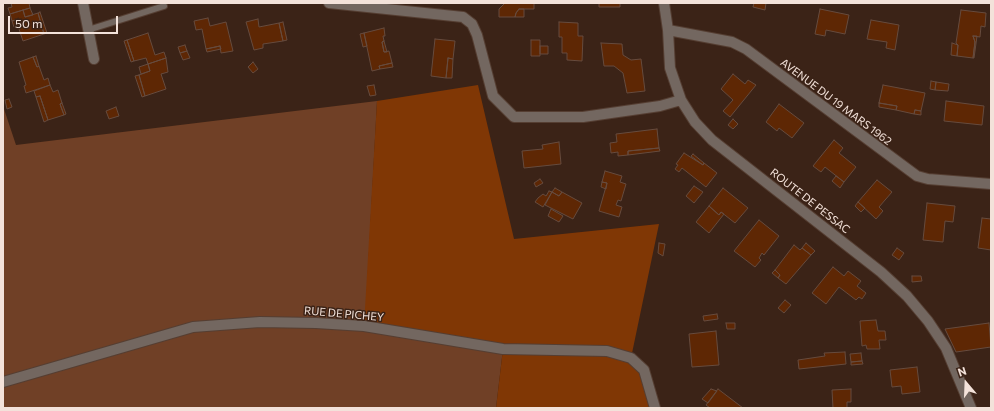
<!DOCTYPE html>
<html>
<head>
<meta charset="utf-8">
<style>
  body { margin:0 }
  #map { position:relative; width:994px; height:411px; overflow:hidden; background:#3b2317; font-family:Commissioner,sans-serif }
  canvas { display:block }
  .frame { position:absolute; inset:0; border:4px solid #f3e2da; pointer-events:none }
  .north { position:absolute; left:946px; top:363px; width:40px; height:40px; -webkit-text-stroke:3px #3b2317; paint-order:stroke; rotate:341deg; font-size:11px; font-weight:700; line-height:16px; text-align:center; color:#f3e2da }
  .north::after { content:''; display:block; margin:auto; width:14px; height:18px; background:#f3e2da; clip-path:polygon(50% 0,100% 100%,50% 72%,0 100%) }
  .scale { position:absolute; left:8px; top:16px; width:110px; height:18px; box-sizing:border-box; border:2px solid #f3e2da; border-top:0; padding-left:5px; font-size:12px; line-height:14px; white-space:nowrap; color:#f3e2da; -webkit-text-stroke:3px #3b2317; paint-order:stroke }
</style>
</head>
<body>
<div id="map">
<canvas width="994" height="411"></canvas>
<div class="frame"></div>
<div class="north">N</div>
<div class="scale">50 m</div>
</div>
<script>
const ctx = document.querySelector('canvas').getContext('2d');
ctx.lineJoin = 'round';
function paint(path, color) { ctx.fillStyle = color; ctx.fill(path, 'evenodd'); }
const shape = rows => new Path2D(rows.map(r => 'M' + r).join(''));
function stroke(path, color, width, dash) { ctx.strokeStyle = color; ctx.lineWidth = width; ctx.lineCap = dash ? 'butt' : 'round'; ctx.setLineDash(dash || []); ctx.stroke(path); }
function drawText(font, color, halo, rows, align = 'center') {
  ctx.font = font + ' Commissioner,sans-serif'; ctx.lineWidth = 3; ctx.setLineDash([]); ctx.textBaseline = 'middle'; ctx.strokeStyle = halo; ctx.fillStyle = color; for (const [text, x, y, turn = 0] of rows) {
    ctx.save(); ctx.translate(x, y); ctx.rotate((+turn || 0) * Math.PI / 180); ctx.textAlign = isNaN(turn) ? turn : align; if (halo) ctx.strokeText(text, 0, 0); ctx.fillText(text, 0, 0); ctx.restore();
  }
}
const green = shape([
  [377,101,365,326,503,349,496,408,3,408,3,106,16,145]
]);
const forest = shape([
  [478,85,514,239,659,224,631,358,644,370,655,408,496,408,503,349,364,326,377,101]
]);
const building = shape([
  [11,3,29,3,30,8,10,14,8,8,12,7,11,3],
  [505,3,534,3,534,9,519,9,516,13,515,17,499,17,499,9,505,3],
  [599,3,620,3,620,7,599,7,599,3],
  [754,3,766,3,765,10,753,7,754,3],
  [30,8,33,15,25,17,23,10,30,8],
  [519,9,524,9,524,17,515,17,516,13,519,9],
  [820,9,849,15,845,34,826,30,825,36,815,34,820,9],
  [23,10,25,17,38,13,44,34,23,41,16,20,12,21,10,14,23,10],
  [961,10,986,13,985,27,981,26,980,37,973,36,975,42,973,58,957,56,958,45,956,43,961,10],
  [40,12,47,33,44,34,38,13,40,12],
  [208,18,210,26,226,22,233,51,221,53,220,46,206,49,202,29,196,30,194,21,208,18],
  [258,19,259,27,279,23,283,41,263,44,263,48,254,50,246,22,258,19],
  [16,20,18,26,14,27,12,21,16,20],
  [871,20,899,25,895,50,886,48,887,42,867,39,871,20],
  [283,22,287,40,283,41,279,23,283,22],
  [559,22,578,23,578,36,583,36,582,61,567,60,567,53,562,53,562,37,559,37,559,22],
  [384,28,385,36,383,36,384,41,382,42,384,52,389,51,392,63,379,66,380,69,372,71,364,33,384,28],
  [148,33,155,55,164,52,166,58,148,64,146,58,134,61,127,40,148,33],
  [364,33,367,46,363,47,360,34,364,33],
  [973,36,977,36,974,58,973,58,975,42,973,36],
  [435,39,455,41,453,59,448,58,446,78,431,76,435,39],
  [127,40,134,61,131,62,124,41,127,40],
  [531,40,540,40,540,56,531,56,531,40],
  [384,41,387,52,384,52,382,42,384,41],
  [601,43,622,44,623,55,631,60,641,59,645,91,627,93,623,73,614,66,604,66,601,43],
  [952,43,958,45,957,56,951,55,952,43],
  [185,45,187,51,180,53,178,47,185,45],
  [220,46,221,49,207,52,206,49,220,46],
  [540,46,548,46,548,54,540,54,540,46],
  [187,51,190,58,183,60,180,53,187,51],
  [36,56,39,66,37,67,33,57,36,56],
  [33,57,37,67,39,66,44,80,48,78,50,85,26,93,24,86,26,85,19,62,33,57],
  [166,58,168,72,161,74,166,89,145,96,139,75,150,71,148,64,166,58],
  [448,58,453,59,452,78,446,78,448,58],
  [253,62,258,69,253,73,248,67,253,62],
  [392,63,393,67,380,69,379,66,392,63],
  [148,64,150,71,141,74,139,67,148,64],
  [733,74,745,84,748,80,756,85,730,117,723,111,733,100,721,89,733,74],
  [139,75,145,96,142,97,135,76,139,75],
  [931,81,936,82,935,90,930,89,931,81],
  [936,82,949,84,948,91,935,90,936,82],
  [50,85,53,92,58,90,62,103,60,104,64,115,48,120,40,96,36,97,34,91,50,85],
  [374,85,376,95,370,96,367,86,374,85],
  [883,85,925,93,921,111,915,110,914,114,896,110,897,106,879,103,883,85],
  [40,96,48,120,44,122,36,97,40,96],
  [9,99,12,107,7,109,5,100,9,99],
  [946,101,984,106,982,125,944,121,946,101],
  [62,103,66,114,64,115,60,104,62,103],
  [879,103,897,106,896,110,879,107,879,103],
  [779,104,804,123,792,138,779,128,777,131,766,122,779,104],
  [116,107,119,116,109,119,106,111,116,107],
  [915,110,921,111,921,115,914,114,915,110],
  [733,119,738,124,733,129,728,125,733,119],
  [657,129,659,148,628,151,628,155,618,156,618,152,611,153,610,143,617,142,616,134,657,129],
  [834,140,843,148,839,153,856,167,844,182,825,167,821,172,813,166,834,140],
  [559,142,561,164,524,168,522,151,543,149,542,145,559,142],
  [659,148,660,151,628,155,628,151,659,148],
  [684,153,703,165,704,163,717,173,706,187,682,168,679,172,675,169,678,165,676,164,684,153],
  [693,154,704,163,703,165,691,156,693,154],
  [605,171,622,176,620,182,626,184,621,201,618,200,616,205,622,207,619,217,599,211,607,183,602,182,605,171],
  [836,176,844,182,840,188,832,181,836,176],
  [540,179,543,183,536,187,534,183,540,179],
  [877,180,892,192,879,207,883,211,876,219,858,202,877,180],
  [602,182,607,183,606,189,601,187,602,182],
  [694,186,703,192,694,203,686,196,694,186],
  [555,188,562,192,559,196,552,192,555,188],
  [723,188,748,208,735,223,721,212,719,215,709,206,723,188],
  [549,191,552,192,543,207,535,202,538,198,543,194,546,196,549,191],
  [552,192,559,196,562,192,582,203,573,219,545,205,552,192],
  [858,202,865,208,861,212,855,206,858,202],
  [927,203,955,206,953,222,945,221,943,242,923,240,927,203],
  [709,206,719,215,721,212,724,214,709,233,696,222,709,206],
  [551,209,563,216,559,222,548,216,551,209],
  [982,218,991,219,991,250,978,248,982,218],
  [759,220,779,236,764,255,762,253,759,258,761,260,755,267,734,251,759,220],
  [659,243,665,244,663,256,658,253,659,243],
  [806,243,815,251,811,255,802,248,806,243],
  [794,245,800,250,802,248,811,255,786,284,778,278,780,275,775,270,794,245],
  [897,248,904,253,899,260,892,255,897,248],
  [833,267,844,276,848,271,861,281,857,286,866,293,862,299,859,297,856,300,839,287,826,304,812,293,833,267],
  [775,270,780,275,778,278,772,273,775,270],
  [912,276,921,276,922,281,912,282,912,276],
  [785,300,791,305,784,313,778,308,785,300],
  [717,314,718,319,704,321,703,316,717,314],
  [876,320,878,331,885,331,886,340,879,340,880,349,867,349,866,345,862,346,860,321,876,320],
  [726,323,735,323,735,329,727,329,726,323],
  [989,323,991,347,956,352,945,329,989,323],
  [716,331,719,365,692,367,689,334,716,331],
  [845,352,846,364,799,369,798,360,825,356,824,353,845,352],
  [861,353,862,361,851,362,850,354,861,353],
  [862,361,863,364,851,365,851,362,862,361],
  [917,367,920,392,902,394,901,386,892,387,890,370,917,367],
  [711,389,717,391,708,403,702,399,711,389],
  [718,389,743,408,710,408,706,405,718,389],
  [851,389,851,402,847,402,847,408,833,408,832,390,851,389]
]);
const lane = shape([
  [88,30,164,6]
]);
const street = shape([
  [83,3,94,59],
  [329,3,463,17,472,24,477,35,493,96,514,117,583,117,660,106,681,100],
  [664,3,668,30,670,68,681,100,695,122,712,140,881,272,907,296,928,321,946,348,971,408],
  [668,30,732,42,746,49,917,176,928,179,991,184],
  [3,382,193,327,260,322,316,323,364,326,503,349,607,351,631,358,644,370,655,408]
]);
const streetNames = [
  ["AVENUE DU 19 MARS 1962",836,102,37],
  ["ROUTE DE PESSAC",810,201,38],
  ["RUE DE PICHEY",344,314,5]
];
paint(green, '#704026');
paint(forest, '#803705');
paint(building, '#5e2704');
stroke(building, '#664b3e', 1);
stroke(lane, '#553e32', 8);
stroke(street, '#553e32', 12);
stroke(lane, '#736760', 6);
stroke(street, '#736760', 10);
drawText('11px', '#f3e2da', '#3b2317', streetNames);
</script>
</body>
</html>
